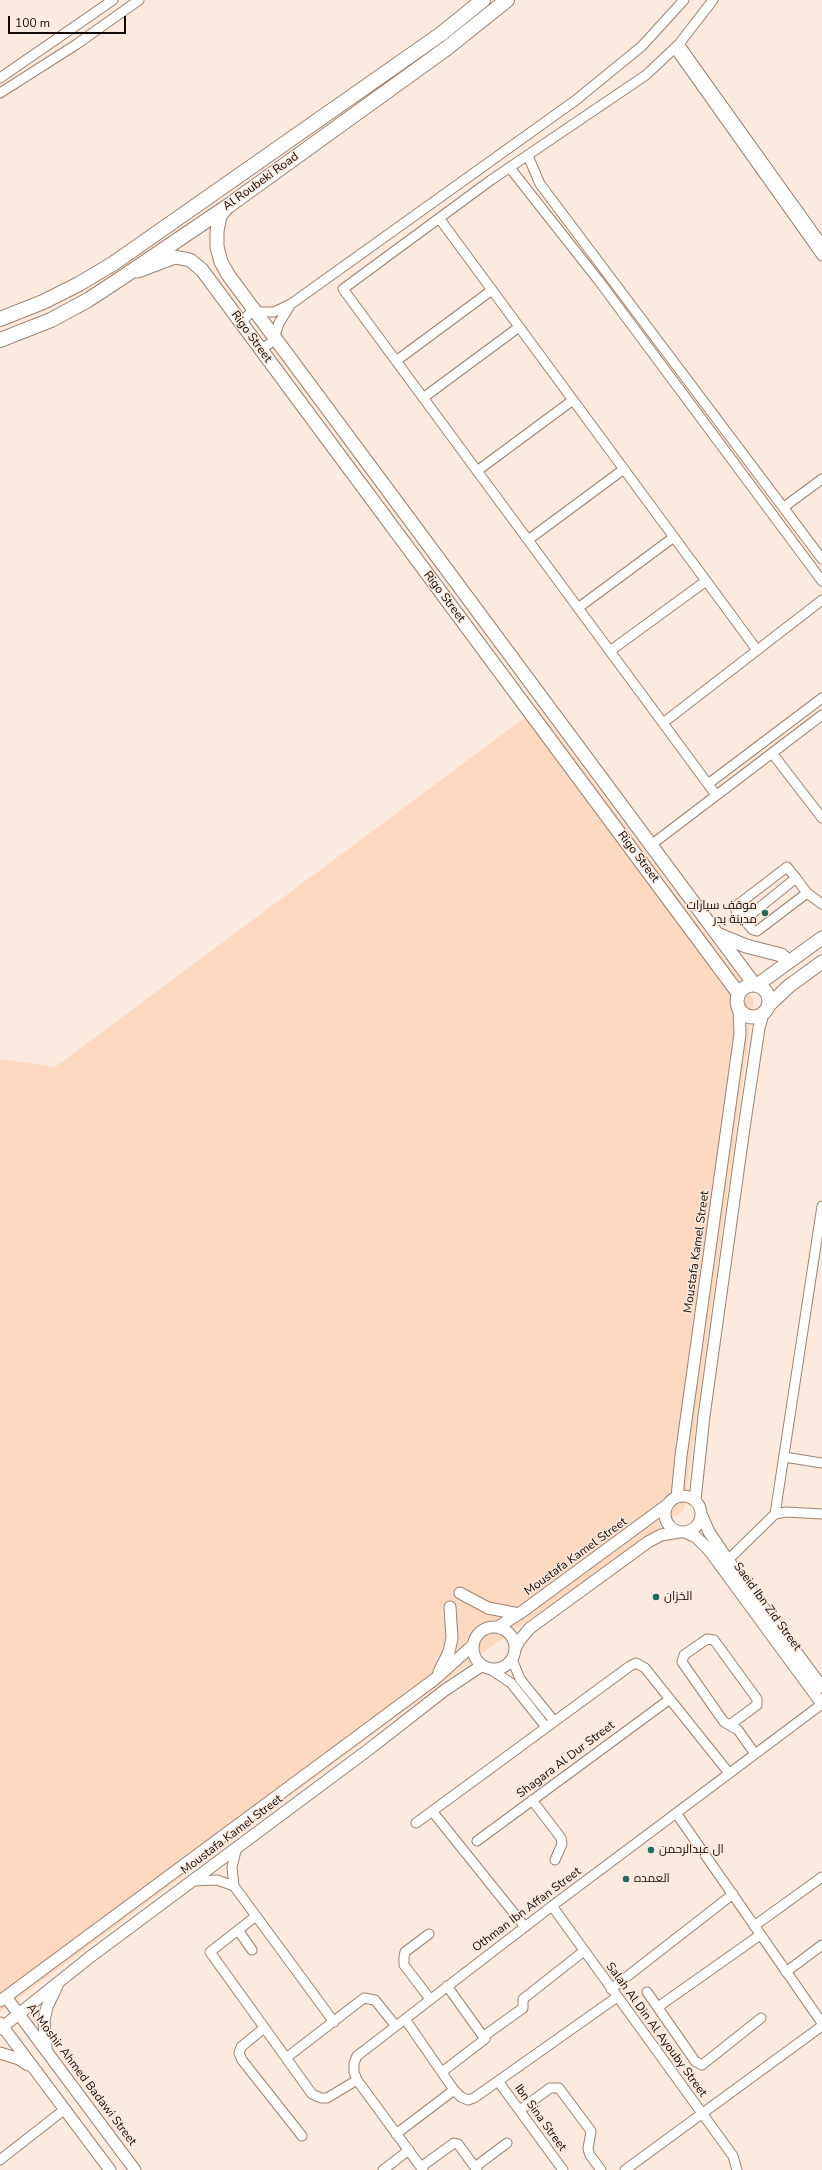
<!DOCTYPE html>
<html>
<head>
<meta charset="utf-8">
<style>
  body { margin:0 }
  #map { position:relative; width:822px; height:2170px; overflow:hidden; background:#fceade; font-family:"Nunito Sans",sans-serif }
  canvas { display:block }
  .scale { position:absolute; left:8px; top:16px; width:118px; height:18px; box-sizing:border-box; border:2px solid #120904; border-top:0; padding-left:5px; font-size:12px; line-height:14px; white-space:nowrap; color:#120904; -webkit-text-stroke:3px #fceade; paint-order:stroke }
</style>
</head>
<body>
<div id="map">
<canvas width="822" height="2170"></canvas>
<div class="scale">100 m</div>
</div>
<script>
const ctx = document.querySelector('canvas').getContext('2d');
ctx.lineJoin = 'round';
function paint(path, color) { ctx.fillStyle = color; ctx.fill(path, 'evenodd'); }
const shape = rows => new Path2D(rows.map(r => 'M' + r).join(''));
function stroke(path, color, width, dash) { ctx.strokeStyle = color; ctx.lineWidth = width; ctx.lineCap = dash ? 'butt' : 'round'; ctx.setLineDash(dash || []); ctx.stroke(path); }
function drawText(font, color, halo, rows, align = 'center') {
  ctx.font = font + ' "Nunito Sans",Cairo,sans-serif'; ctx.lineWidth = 3; ctx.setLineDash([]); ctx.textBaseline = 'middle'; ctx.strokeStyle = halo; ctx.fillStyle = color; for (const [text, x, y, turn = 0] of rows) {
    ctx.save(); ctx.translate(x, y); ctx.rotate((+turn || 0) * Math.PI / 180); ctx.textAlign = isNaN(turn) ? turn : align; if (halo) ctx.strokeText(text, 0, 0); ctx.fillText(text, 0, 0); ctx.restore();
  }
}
const built = shape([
  [538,708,754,999,684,1510,488,1649,0,2012,0,1059,55,1067]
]);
const minor = shape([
  [713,0,679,44,646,75,491,180,343,289,716,795],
  [679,44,822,244],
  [675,49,822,256],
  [0,78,113,0],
  [0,93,77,44,139,0],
  [528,156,540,184,822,559],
  [510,168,599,281,822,581],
  [439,218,757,650],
  [241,323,251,312,274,312,291,304,576,100,642,46,684,0],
  [261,350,273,341,279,323,289,307],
  [396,361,492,290],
  [423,398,519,327],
  [477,471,573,400],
  [784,507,822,479],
  [528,540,624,469],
  [578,608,674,537],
  [610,651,706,581],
  [663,723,822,600],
  [772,753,822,818],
  [708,784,822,698],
  [651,845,822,715],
  [796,878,787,867,736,906,736,911,753,930,757,931,807,893],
  [744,920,796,878,807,893,822,904],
  [784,1457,822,1463],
  [775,1514,822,1206],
  [728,1560,775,1514,786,1512,822,1514],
  [512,1659,520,1679,554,1721],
  [490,1669,511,1683,546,1727],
  [731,1724,757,1705,757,1699,714,1640,707,1639,684,1655,682,1662,724,1722,738,1730,755,1754],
  [532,1800,561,1838,562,1844,555,1860],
  [432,1811,525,1927],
  [676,1813,822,2023],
  [416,1823,630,1666,636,1663,645,1668,729,1773],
  [477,1841,670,1699],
  [237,1847,232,1867,234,1886,334,2022],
  [192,1881,217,1880,234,1886],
  [552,1906,733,2156,737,2170],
  [256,1916,210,1952,312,2094,321,2098,327,2098,357,2080],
  [754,1926,822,1877],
  [238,1930,252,1950],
  [429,1934,405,1952,404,1957,404,1965,430,1999],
  [786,1972,822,1945],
  [611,1989,733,1894],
  [647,1992,695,2061,702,2065,761,2018],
  [658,2007,760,1935],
  [405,2019,454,2090,461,2097,468,2100,474,2098,617,1997],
  [264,2028,241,2047,239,2053,242,2060,302,2136],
  [484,2036,523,2008,523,1999,584,1951],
  [286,2058,364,1998,375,2000,395,2025],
  [442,2072,485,2039,447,1986],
  [498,2081,563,2170],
  [520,2110,550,2088,559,2088,591,2131,588,2149,590,2155,601,2170],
  [396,2134,454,2090],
  [0,2160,65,2109],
  [421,2167,454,2143,458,2144,477,2170],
  [475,2167,507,2143],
  [383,2170,409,2150],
  [423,2170,357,2080,354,2072,354,2063,357,2056,552,1906,822,1704],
  [625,2170,822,2026]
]);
const tertiary = shape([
  '665 1514a18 18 0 1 1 36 0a18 18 0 1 1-36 0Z',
  [677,1497,681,1456,740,1034,739,1010],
  [695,1500,704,1416,744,1128,759,1028,763,1014],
  [701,1514,709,1532,728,1560,822,1687],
  [685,1532,696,1537,709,1550,822,1704],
  [460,1593,488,1608,519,1614],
  '473 1648a21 21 0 1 1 42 0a21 21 0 1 1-42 0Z',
  [498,1627,523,1611,667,1505],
  [515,1649,519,1641,530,1628,648,1542,661,1535,679,1532],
  [439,1672,449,1652,452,1638,450,1607],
  [6,1997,135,2170],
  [0,2001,435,1679,472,1646],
  [0,2023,110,2170],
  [0,2029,90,1957,368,1750,445,1690,481,1666],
  [46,2048,44,2021,47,2007,57,1986],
  [0,2053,19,2059,28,2065]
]);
const secondary = shape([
  [228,206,220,216,217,231,217,247,221,262,229,276,754,984],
  [138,271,175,257,190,260,202,270,738,993],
  [717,934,746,946,781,955,789,962],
  '737 1001a16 16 0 1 1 32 0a16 16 0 1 1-32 0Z',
  [757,985,822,938],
  [769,1005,789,986,822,962]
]);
const primary = shape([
  [0,319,43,302,79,284,114,263,441,34,483,0],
  [0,340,51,320,88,300,123,277,228,206,447,48,507,0]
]);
const markers = [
  [765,913,4,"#236a60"],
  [656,1597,4,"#236a60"],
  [651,1850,4,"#236a60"],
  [626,1879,4,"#236a60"]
];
const streetNames = [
  ["Al Roubeki Road",261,182,-36],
  ["Rigo Street",251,337,54],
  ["Rigo Street",444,597,53],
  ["Rigo Street",638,857,53],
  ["Moustafa Kamel Street",697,1252,-82],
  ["Moustafa Kamel Street",576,1557,-36],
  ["Saeid Ibn Zid Street",767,1607,54],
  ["Shagara Al Dur Street",566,1760,-37],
  ["Moustafa Kamel Street",232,1835,-37],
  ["Othman Ibn Affan Street",527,1910,-37],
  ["Salah Al Din Al Ayouby Street",656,2030,54],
  ["Al Moshir Ahmed Badawi Street",81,2075,53],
  ["Ibn Sina Street",540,2118,54]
];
const poiNames = [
  ["موقف سيارات",757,906,"right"],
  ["مدينة بدر",757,920,"right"],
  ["الخزان",664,1597],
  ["ال عبدالرحمن",659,1850],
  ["العمده",634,1879]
];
paint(built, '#fdd9c1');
stroke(minor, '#9c8270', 11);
stroke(tertiary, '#9c8270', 13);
stroke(secondary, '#9c8270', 15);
stroke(primary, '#9c8270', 16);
stroke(minor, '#fff', 9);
stroke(tertiary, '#fff', 11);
stroke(secondary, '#fff', 13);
stroke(primary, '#fff', 14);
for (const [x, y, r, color] of markers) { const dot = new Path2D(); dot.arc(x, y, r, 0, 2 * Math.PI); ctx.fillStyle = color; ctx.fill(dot); stroke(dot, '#fceade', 1.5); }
drawText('12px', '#120904', '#fceade', streetNames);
drawText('12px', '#120904', '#fceade', poiNames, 'left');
</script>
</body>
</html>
